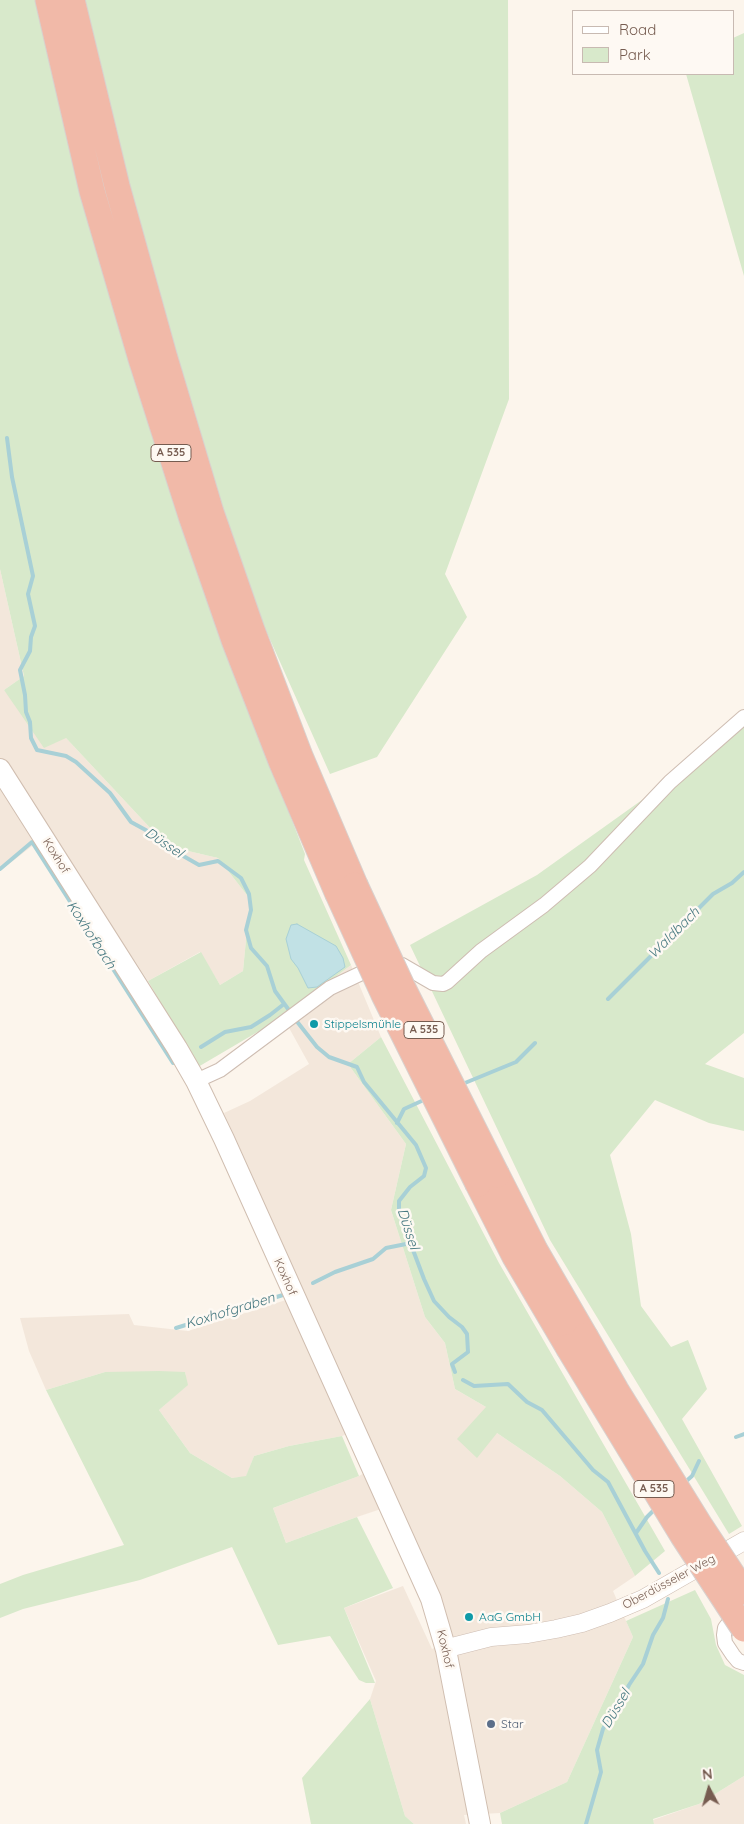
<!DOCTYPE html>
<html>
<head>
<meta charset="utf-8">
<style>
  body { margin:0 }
  #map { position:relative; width:744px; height:1824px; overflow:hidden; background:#fcf5ec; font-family:Quicksand,sans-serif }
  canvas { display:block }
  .legend { position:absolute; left:572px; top:10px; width:162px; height:65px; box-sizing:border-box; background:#fef9f3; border:1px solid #c8bab2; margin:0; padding:6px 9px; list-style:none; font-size:15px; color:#765c50 }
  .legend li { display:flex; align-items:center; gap:10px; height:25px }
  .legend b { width:25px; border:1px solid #c8bab2 }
  .north { position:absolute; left:684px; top:1764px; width:50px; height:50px; -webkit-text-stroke:4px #fef9f3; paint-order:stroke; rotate:354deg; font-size:14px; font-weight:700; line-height:20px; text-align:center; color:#765c50 }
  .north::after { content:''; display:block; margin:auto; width:18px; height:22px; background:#765c50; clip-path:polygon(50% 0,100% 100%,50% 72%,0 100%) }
</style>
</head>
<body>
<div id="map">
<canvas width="744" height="1824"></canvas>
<ul class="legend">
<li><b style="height:6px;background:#fff"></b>Road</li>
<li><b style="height:14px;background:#d8e9cb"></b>Park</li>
</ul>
<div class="north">N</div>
</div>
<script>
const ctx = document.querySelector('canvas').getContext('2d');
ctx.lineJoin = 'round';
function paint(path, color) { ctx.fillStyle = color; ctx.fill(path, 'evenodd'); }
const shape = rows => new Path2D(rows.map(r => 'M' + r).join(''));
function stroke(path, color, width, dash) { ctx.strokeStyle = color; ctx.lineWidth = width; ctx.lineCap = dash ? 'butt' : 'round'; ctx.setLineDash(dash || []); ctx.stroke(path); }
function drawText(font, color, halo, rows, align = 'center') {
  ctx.font = font + ' Quicksand,sans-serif'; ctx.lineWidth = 5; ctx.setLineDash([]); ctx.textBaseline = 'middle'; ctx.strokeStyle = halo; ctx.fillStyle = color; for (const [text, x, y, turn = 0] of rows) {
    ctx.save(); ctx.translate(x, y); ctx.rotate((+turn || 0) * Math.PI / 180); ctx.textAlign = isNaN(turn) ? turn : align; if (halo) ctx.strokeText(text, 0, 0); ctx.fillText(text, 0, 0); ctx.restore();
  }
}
const residential = shape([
  [0,569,24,676,4,690,66,738,167,846,218,858,250,899,243,971,220,985,200,952,148,981,50,832,0,871],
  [351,965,381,1037,348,1064,406,1144,391,1210,425,1317,445,1343,455,1389,486,1407,497,1433,560,1476,602,1512,635,1576,613,1591,633,1637,567,1782,500,1813,464,1815,466,1824,414,1824,405,1816,370,1699,376,1681,344,1608,403,1586,432,1649,454,1638,399,1503,357,1517,286,1543,273,1508,359,1476,378,1465,362,1428,342,1436,289,1446,254,1456,246,1477,232,1478,190,1453,159,1410,187,1385,185,1372,105,1372,46,1390,29,1351,20,1318,129,1314,134,1325,188,1331,305,1294,224,1113,250,1101,309,1064,283,1017],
  [744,1776,744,1824,654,1824,653,1820,699,1804]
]);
const green = shape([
  [0,0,36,0,62,111,225,647,305,854,304,860,351,965,283,1017,198,1067,148,981,201,952,220,985,243,971,250,899,218,858,167,846,66,738,44,748,4,690,24,676,0,569],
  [84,0,508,0,509,399,445,574,467,617,377,757,330,774,264,626,223,509,149,265],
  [744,33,744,276,686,74,733,74,733,38],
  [744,727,744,1033,705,1064,744,1078,744,1131,709,1123,655,1100,610,1155,631,1234,641,1306,671,1347,688,1340,707,1389,682,1419,742,1526,729,1534,550,1240,410,945,537,875],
  [381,1037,499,1263,665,1551,635,1576,602,1512,560,1476,497,1433,477,1458,457,1439,486,1407,455,1389,445,1343,425,1317,391,1210,406,1144,348,1064],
  [159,1371,185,1372,188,1385,159,1410,190,1453,232,1478,246,1476,254,1456,289,1446,342,1436,359,1476,273,1508,286,1543,357,1517,393,1588,344,1608,375,1683,366,1683,359,1680,330,1636,278,1645,232,1547,140,1580,23,1609,0,1618,0,1584,23,1575,124,1545,46,1390,105,1372],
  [695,1590,711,1619,716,1645,725,1665,744,1675,744,1776,699,1804,653,1819,654,1824,502,1824,500,1813,567,1782,633,1637,626,1621],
  [370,1699,405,1816,414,1824,311,1824,302,1778]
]);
const water = shape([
  [297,924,336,946,343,958,345,967,317,987,308,988,298,968,291,959,286,939,291,925,297,924]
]);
const stream = shape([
  [7,438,12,477,33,576,28,594,35,626,31,637,30,651,20,670,25,695,26,712,30,722,31,738,37,750,66,756,76,762,110,793,131,822,153,834,171,849,199,865,218,861,241,878,249,894,251,910,246,930,251,948,267,966,275,991,291,1013],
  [0,869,32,842,173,1063],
  [608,999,713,894,732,883,744,872],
  [295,1019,317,1047,329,1057,357,1067,364,1082,416,1145,426,1168,424,1176,410,1187,399,1201,399,1213,424,1279,434,1301,449,1317,462,1327,467,1334,468,1352,452,1364,455,1372],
  [201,1047,225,1032,251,1027,270,1015,284,1004],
  [460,1085,516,1062,535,1043],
  [397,1123,404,1109,426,1099],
  [313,1283,335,1272,373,1259,386,1248,411,1243],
  [176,1328,283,1295],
  [463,1380,474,1386,508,1384,527,1402,542,1410,593,1470,608,1482,645,1551,659,1573],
  [736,1437,744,1434],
  [683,1484,692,1476,699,1461],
  [636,1533,647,1517,656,1508],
  [586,1824,601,1772,597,1750,603,1729,608,1720,613,1717,629,1685,643,1664,653,1635,663,1618,668,1599]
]);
const minor = shape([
  [196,1081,220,1070,330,988,366,971,383,964,402,965,433,983,443,984,447,982,481,951,544,905,590,866,670,782,744,717],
  [737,1612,725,1628,724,1635,725,1643,733,1655,738,1661,744,1663]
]);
const tertiary = shape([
  [446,1650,452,1647,491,1637,528,1634,556,1629,582,1623,610,1613,643,1599,744,1541]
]);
const secondary = shape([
  [0,769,177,1048,196,1081,224,1139,431,1599,446,1650,480,1824]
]);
const motorway = shape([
  [48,0,92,191,141,359,191,516,234,640,281,761,337,892],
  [72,0,117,186,164,355,211,512,252,630,300,756,355,885],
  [497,1175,535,1250,585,1336],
  [478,1184,515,1257,568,1347]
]);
const motorwayBridge = shape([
  [355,885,402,986,497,1175],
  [337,892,384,995,478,1184],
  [585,1336,616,1390,701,1527,744,1592],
  [568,1347,683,1536,744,1629]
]);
const markers = [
  [314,1024,5,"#0f9aa8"],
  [469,1617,5,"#0f9aa8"],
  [491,1724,5,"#5c6f8a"]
];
const shields = [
  [171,453,40],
  [424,1030,40],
  [654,1489,40]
];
const shieldNames = [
  ["A 535",171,453],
  ["A 535",424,1030],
  ["A 535",654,1489]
];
const streetNames = [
  ["Koxhof",56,856,58],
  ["Koxhof",285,1277,66],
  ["Oberdüsseler Weg",669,1582,-28],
  ["Koxhof",445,1649,77]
];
const cultureNames = [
  ["Stippelsmühle",324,1024],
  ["AaG GmbH",479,1617]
];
const serviceNames = [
  ["Star",501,1724]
];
const waterNames = [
  ["Düssel",164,843,34],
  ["Waldbach",674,933,-45],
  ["Koxhofbach",91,935,57],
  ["Düssel",408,1229,72],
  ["Koxhofgraben",230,1311,-17],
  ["Düssel",616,1709,-59]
];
paint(residential, '#f3e7db');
paint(green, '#d8e9cb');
paint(water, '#c1e1e5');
stroke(water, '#a8d0d6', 1);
stroke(stream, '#a8d0d6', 4);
stroke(minor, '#cebdb2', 16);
stroke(tertiary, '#cebdb2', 19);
stroke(secondary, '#d0beb0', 22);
stroke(motorway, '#d9d1ce', 27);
stroke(minor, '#fff', 14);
stroke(tertiary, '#fff', 18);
stroke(secondary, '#fff', 20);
stroke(motorway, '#f1b9a8', 25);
stroke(motorwayBridge, '#d9d1ce', 27, []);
stroke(motorwayBridge, '#f1b9a8', 25);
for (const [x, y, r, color] of markers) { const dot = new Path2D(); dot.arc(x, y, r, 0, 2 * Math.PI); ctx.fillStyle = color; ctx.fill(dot); stroke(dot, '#fef9f3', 2); }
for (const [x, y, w] of shields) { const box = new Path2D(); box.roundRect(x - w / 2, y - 8.5, w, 17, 4); ctx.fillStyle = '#fef9f3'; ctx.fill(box); stroke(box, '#765c50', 1); }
drawText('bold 11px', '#765c50', null, shieldNames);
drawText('12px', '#765c50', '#fef9f3', streetNames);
drawText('12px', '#0d838f', '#fef9f3', cultureNames, 'left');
drawText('12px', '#4e5e75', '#fef9f3', serviceNames, 'left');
drawText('italic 14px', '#477981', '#fef9f3', waterNames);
</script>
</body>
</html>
